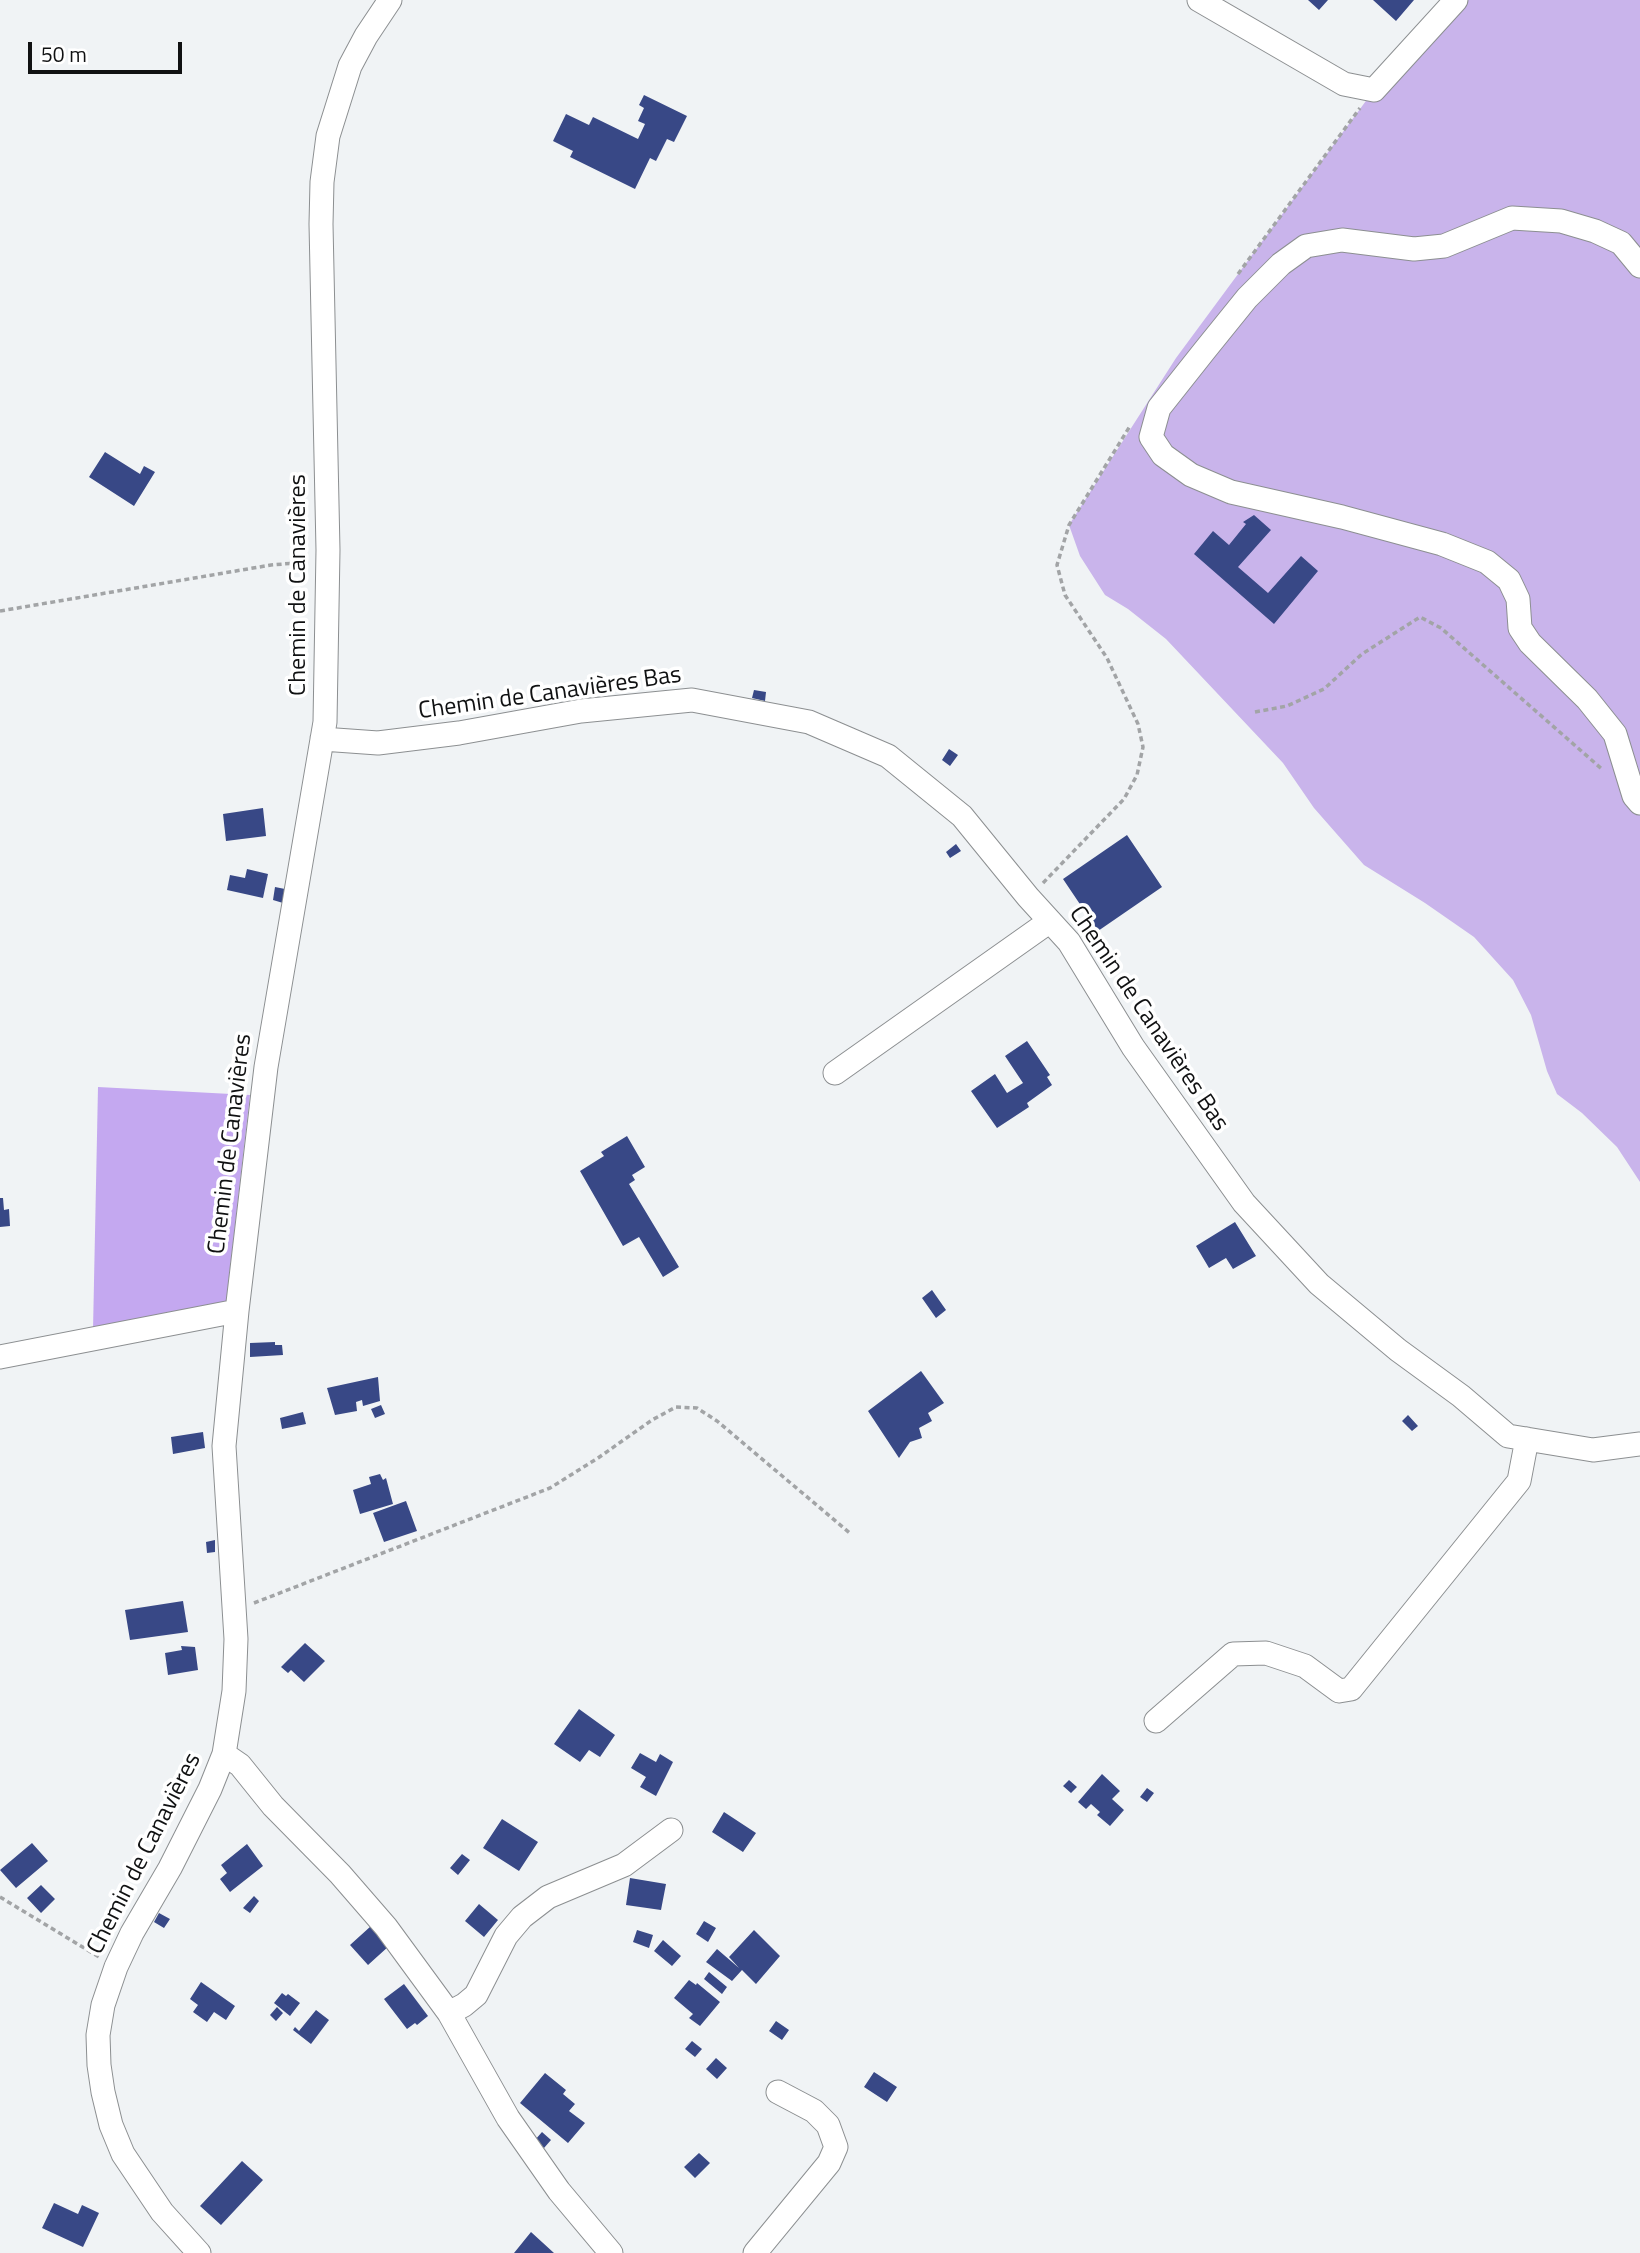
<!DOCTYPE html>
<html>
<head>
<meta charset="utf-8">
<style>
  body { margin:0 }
  #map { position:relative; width:1640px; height:2253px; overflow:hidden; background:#f0f3f5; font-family:"Titillium Web",sans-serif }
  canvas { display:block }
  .scale { position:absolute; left:28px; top:42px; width:154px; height:32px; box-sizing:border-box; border:4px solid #101112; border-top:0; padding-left:9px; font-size:21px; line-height:24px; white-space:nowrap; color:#101112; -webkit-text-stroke:5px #fff; paint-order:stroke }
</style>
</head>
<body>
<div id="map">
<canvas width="1640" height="2253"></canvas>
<div class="scale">50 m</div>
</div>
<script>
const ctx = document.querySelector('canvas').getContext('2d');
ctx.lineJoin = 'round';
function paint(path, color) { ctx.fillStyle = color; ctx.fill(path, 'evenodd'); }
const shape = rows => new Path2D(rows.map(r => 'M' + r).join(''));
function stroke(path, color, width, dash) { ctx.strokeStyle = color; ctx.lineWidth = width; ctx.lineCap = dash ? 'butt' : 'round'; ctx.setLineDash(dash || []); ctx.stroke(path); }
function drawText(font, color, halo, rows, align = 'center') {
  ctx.font = font + ' "Titillium Web",sans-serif'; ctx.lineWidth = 7; ctx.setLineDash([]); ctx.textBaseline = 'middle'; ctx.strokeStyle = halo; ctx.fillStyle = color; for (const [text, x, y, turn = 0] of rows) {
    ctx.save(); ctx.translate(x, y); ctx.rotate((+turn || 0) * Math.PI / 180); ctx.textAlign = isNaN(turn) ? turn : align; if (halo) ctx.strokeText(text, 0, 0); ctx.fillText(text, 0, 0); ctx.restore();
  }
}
const green = shape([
  [1456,0,1640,0,1640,1182,1617,1147,1582,1113,1557,1094,1547,1071,1531,1015,1513,980,1474,937,1425,903,1364,865,1314,808,1283,763,1166,639,1128,609,1105,595,1080,556,1069,525,1176,358,1374,90]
]);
const forest = shape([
  [98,1087,250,1095,226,1303,93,1330]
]);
const building = shape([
  [1308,0,1328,0,1319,10],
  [1373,0,1414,0,1396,21],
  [644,95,687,116,674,142,667,139,656,161,650,158,635,189,570,157,573,151,553,141,566,114,589,125,593,117,638,139,645,124,638,121,644,108,639,105],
  [105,452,140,474,144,466,155,472,134,506,89,477],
  [1254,515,1271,530,1238,567,1268,593,1301,556,1318,571,1274,624,1194,554,1213,531,1229,545,1246,524,1243,522],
  [754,690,766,692,765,701,752,698],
  [949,749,958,755,950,766,942,760],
  [263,808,266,836,226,841,223,814],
  [1127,835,1162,887,1098,931,1063,879],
  [956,844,961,851,950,858,946,852],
  [247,869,268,874,263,898,227,890,230,875,245,878],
  [275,887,285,889,283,903,273,900],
  [1027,1041,1050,1075,1047,1077,1052,1085,1027,1103,1029,1107,997,1128,971,1091,995,1074,1007,1093,1023,1083,1005,1056],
  [627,1136,645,1167,632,1175,635,1180,629,1184,679,1267,663,1277,639,1237,623,1246,580,1171,604,1156,601,1152],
  [0,1198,3,1198,4,1210,9,1209,10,1226,0,1227],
  [1235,1222,1256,1256,1233,1269,1226,1258,1209,1268,1196,1246],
  [932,1290,946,1310,936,1318,922,1298],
  [275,1342,275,1345,282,1345,283,1355,250,1357,250,1343],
  [921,1371,944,1403,928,1413,932,1421,919,1428,922,1438,910,1442,899,1458,868,1411],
  [378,1377,380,1401,363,1406,362,1400,356,1402,357,1411,335,1415,327,1388],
  [381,1405,385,1414,375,1418,371,1409],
  [303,1412,306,1424,282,1429,280,1418],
  [1408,1415,1418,1426,1412,1431,1402,1421],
  [203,1432,205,1448,173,1454,171,1437],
  [380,1474,383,1480,386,1478,393,1504,360,1514,353,1490,371,1484,369,1477],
  [406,1501,417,1531,384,1542,373,1513],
  [215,1540,215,1552,207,1553,206,1542],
  [183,1601,188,1632,130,1640,125,1610],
  [305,1643,325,1661,304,1682,291,1670,288,1673,281,1667],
  [181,1646,195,1647,198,1670,168,1675,165,1653,182,1650],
  [579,1709,615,1735,600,1757,589,1750,580,1762,554,1744],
  [640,1753,656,1762,660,1754,673,1762,656,1796,640,1787,646,1777,631,1768],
  [1102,1774,1120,1791,1112,1799,1124,1810,1110,1826,1097,1815,1100,1812,1091,1804,1086,1809,1078,1802],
  [1069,1780,1077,1787,1071,1793,1063,1786],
  [1147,1788,1154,1793,1147,1802,1140,1797],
  [724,1812,756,1833,743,1852,712,1832],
  [502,1819,538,1842,519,1871,483,1848],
  [32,1843,48,1861,16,1888,0,1870],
  [247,1844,263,1866,230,1892,220,1879,227,1873,221,1865],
  [462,1854,470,1860,458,1875,450,1868],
  [630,1878,666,1884,661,1910,626,1905],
  [41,1885,55,1899,41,1913,27,1898],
  [254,1896,259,1901,250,1913,243,1908],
  [479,1904,498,1920,484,1937,465,1921],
  [159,1913,170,1919,164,1928,154,1922],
  [704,1921,716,1928,708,1942,696,1934],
  [371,1926,389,1946,368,1965,350,1945],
  [637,1930,653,1935,649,1948,633,1942],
  [754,1930,780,1956,756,1984,742,1970,732,1981,706,1962,717,1949,739,1968,729,1957],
  [663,1940,681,1956,672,1966,654,1951],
  [709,1972,727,1987,722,1994,704,1979],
  [689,1980,696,1985,697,1983,720,2002,700,2026,689,2018,693,2014,674,1998],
  [201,1982,235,2006,226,2020,214,2012,207,2022,193,2012,198,2005,190,1999],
  [404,1984,428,2016,417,2025,415,2023,407,2029,384,1999],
  [282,1993,286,1996,288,1994,300,2003,290,2016,274,2003],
  [277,2007,283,2013,276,2021,270,2015],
  [316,2010,329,2020,311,2044,293,2030,295,2027,299,2031],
  [776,2021,789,2030,782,2040,769,2031],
  [692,2041,702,2049,695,2057,685,2049],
  [716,2058,727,2068,717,2079,706,2069],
  [874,2072,897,2087,887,2102,864,2087],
  [545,2073,566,2090,563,2094,575,2104,569,2111,585,2123,568,2143,520,2103],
  [542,2132,551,2140,544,2148,535,2140],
  [699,2153,710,2163,695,2178,684,2167],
  [242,2161,263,2180,221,2225,200,2206],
  [54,2203,78,2214,82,2205,99,2213,83,2247,42,2228],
  [531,2232,554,2253,514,2253]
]);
const path = shape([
  [1238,274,1360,108],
  [0,611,271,565,308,562],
  [1255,712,1287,706,1324,689,1362,654,1420,617,1441,628,1603,770],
  [1043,883,1124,799,1137,775,1143,747,1138,724,1107,658,1065,595,1057,565,1069,525,1130,426],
  [254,1603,550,1488,598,1458,652,1420,676,1407,697,1408,717,1421,851,1534],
  [0,1897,99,1957]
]);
const minor = shape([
  [1199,0,1344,84,1374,90,1456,0],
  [1640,266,1621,243,1595,231,1561,221,1512,218,1444,246,1414,249,1342,240,1306,246,1281,264,1247,298,1205,350,1159,408,1151,437,1163,455,1191,475,1231,492,1342,517,1442,544,1487,562,1509,580,1518,599,1520,628,1530,643,1587,699,1615,734,1634,796,1640,803],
  [322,739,378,743,459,733,581,711,692,700,809,722,888,756,962,816,1028,897,1069,942,1133,1047,1244,1203,1319,1284,1398,1350,1461,1396,1508,1436,1593,1450,1640,1444],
  [835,1073,1050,921],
  [0,1357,237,1311],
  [1156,1721,1233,1654,1266,1653,1305,1666,1339,1691,1351,1689,1519,1481,1527,1439],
  [224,1754,240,1765,273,1806,340,1874,386,1927,449,2013,508,2118,559,2191,611,2253],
  [449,2013,464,2005,476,1995,506,1936,522,1917,548,1897,624,1865,671,1830],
  [199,2253,162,2212,123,2154,111,2125,103,2092,99,2065,98,2035,103,2005,116,1967,132,1933,170,1868,210,1789,224,1754,234,1691,236,1639,224,1446,237,1311,266,1067,325,722,328,550,321,224,322,182,328,136,350,66,366,36,390,0],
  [755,2253,829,2163,836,2147,828,2125,814,2111,778,2092]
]);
const streetNames = [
  ["Chemin de Canavières",299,585,-90],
  ["Chemin de Canavières Bas",550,694,-8],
  ["Chemin de Canavières Bas",1148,1019,56],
  ["Chemin de Canavières",231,1144,-83],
  ["Chemin de Canavières",145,1854,-63]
];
paint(green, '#c9b4eb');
paint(forest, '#c4a8f0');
paint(building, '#384886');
stroke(minor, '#8c8f91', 25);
stroke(path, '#a2a4a6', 3.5, [5, 3.5]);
stroke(minor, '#fff', 23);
drawText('24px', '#101112', '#fff', streetNames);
</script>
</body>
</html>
